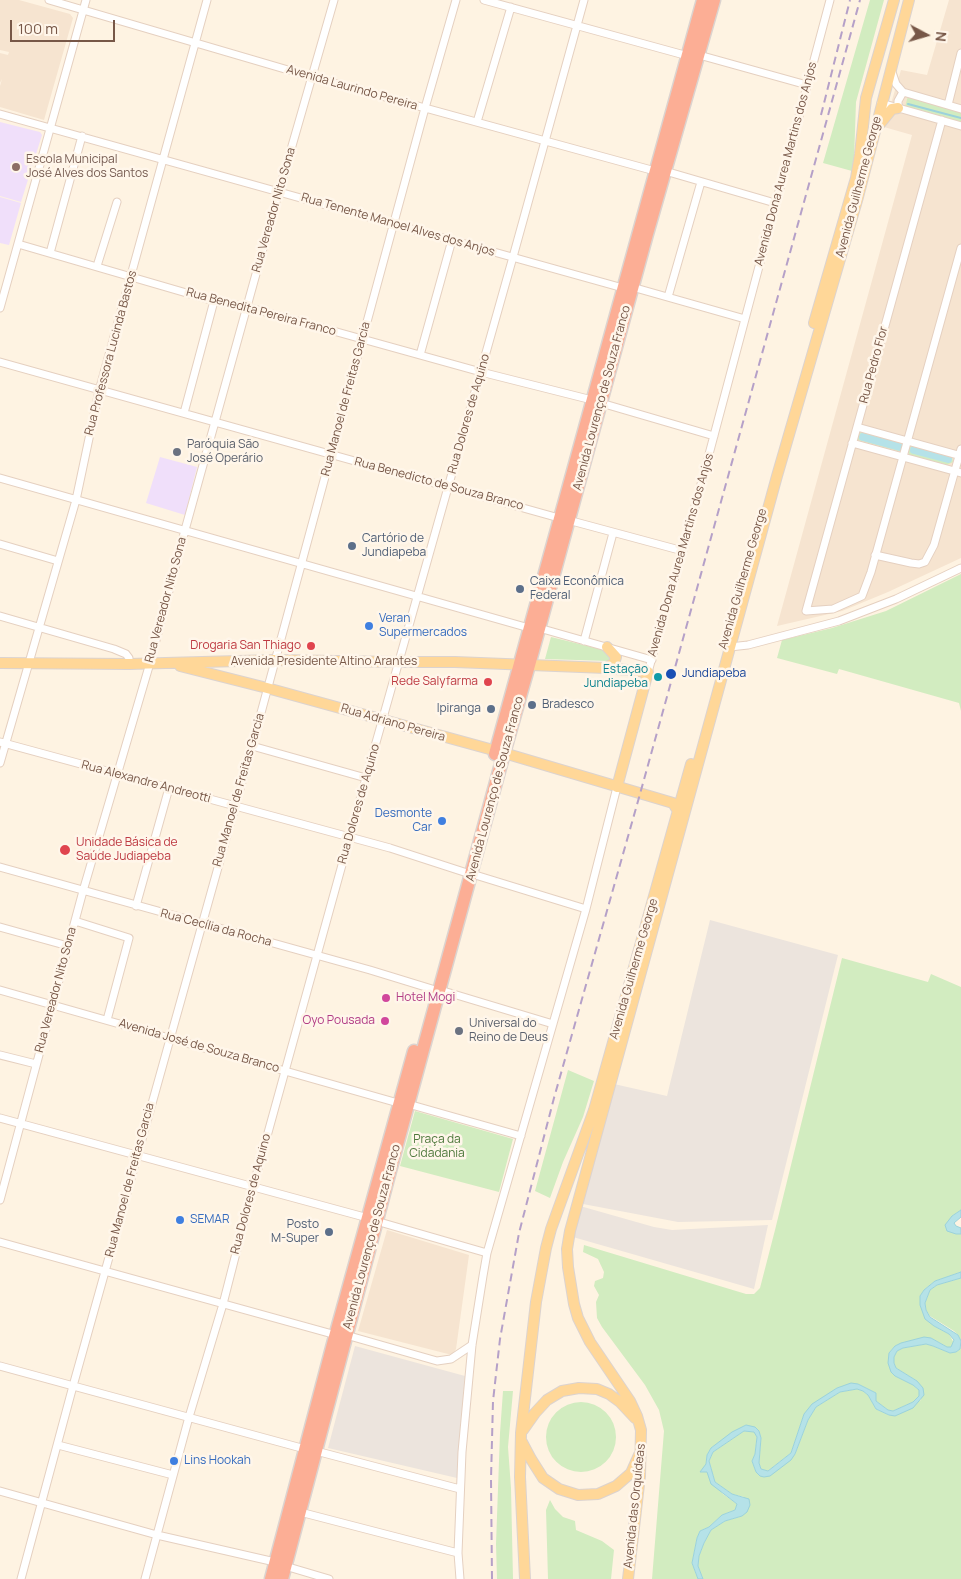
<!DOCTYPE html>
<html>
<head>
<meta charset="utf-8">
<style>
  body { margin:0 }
  #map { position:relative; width:961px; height:1579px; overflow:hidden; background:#fef3e2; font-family:Manrope,sans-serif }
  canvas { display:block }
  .north { position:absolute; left:901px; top:10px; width:50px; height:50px; -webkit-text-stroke:4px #fff6ea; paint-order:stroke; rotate:96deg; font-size:14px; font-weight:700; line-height:20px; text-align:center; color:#775747 }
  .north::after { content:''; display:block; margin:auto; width:18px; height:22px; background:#775747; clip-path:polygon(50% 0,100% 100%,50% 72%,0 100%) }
  .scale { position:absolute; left:10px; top:20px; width:105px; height:22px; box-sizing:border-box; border:2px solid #775747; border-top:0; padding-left:6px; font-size:15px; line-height:18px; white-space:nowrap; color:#775747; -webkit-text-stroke:4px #fff6ea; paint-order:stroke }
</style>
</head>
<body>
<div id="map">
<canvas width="961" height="1579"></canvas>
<div class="north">N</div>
<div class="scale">100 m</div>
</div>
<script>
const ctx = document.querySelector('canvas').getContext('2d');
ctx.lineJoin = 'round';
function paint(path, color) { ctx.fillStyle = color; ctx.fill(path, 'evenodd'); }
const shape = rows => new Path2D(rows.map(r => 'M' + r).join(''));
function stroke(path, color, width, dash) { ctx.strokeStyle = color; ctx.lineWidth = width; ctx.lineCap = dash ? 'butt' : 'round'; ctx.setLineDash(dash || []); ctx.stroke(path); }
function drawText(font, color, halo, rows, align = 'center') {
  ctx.font = font + ' Manrope,sans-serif'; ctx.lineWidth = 5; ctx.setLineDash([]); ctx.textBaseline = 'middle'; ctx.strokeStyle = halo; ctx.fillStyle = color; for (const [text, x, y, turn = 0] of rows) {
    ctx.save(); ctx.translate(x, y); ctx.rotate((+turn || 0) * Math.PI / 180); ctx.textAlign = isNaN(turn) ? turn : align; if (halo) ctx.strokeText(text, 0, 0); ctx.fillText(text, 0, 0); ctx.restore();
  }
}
const residential = shape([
  [0,0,19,0,70,14,73,18,44,120,0,107,0,86,2,79,0,83,0,53,8,55,9,52,0,50],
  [949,0,961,0,961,558,888,592,842,611,777,626,912,135,884,127,901,70,927,75],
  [387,1230,469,1255,456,1349,452,1355,358,1331]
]);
const industrial = shape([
  [710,920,838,955,772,1220,678,1222,583,1204,614,1084,667,1096],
  [580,1206,654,1227,672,1230,768,1225,754,1289,573,1237],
  [355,1346,465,1376,457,1478,328,1448]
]);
const education = shape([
  [0,122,40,132,42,135,21,202,0,196],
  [0,197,21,203,9,245,0,243],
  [160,457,197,467,185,515,146,503]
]);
const green = shape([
  [870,0,884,0,856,102,854,160,852,171,823,163],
  [908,96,961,111,961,122,905,107],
  [861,431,902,443,902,449,898,451,858,440,857,438],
  [912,445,952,457,953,462,947,465,909,455,908,449],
  [961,574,961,711,959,703,839,669,837,674,777,658,782,640,832,628,886,611],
  [551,637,604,650,611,655,609,661,545,659],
  [842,958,928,982,931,974,961,987,961,1210,952,1216,956,1234,961,1234,961,1272,935,1281,924,1290,920,1296,920,1305,934,1326,949,1334,954,1343,951,1347,947,1347,931,1338,902,1343,895,1346,889,1353,895,1376,913,1385,919,1390,919,1396,913,1402,893,1411,888,1410,876,1401,876,1393,858,1384,837,1388,804,1414,791,1453,768,1471,761,1469,759,1463,761,1438,759,1431,746,1425,711,1448,707,1455,706,1464,707,1472,723,1494,737,1504,735,1510,722,1515,709,1527,700,1531,697,1538,692,1563,698,1579,652,1579,664,1431,659,1410,645,1385,602,1327,597,1318,596,1302,599,1295,594,1286,595,1281,603,1278,604,1272,598,1259,583,1252,584,1245,746,1294,754,1294,760,1288,775,1230],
  [568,1070,594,1081,583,1117,563,1162,550,1198,535,1191],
  [415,1111,513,1139,499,1192,400,1166],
  [961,1278,961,1341,958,1335,954,1331,930,1316,926,1310,925,1303,930,1290,937,1285],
  [926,1344,933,1346,950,1353,956,1352,960,1349,961,1344,961,1579,703,1579,698,1566,699,1556,704,1543,711,1530,725,1521,742,1516,744,1497,732,1494,715,1482,709,1461,713,1452,744,1431,755,1432,757,1437,755,1454,752,1461,756,1472,764,1477,795,1454,808,1420,816,1407,840,1392,857,1389,863,1391,868,1395,876,1409,889,1415,921,1400,917,1381,896,1368,894,1363,894,1357,897,1351,903,1348],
  [503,1391,513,1391,508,1447,511,1488,513,1579,497,1579,496,1544,500,1433],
  '546 1437a35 35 0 1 1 70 0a35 35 0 1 1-70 0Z',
  [550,1500,555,1509,563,1517,575,1521,576,1530,602,1541,614,1550,611,1579,548,1579,546,1510]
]);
const water = shape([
  [961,1210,961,1217,954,1223,956,1226,961,1228,961,1234,956,1234,947,1231,945,1225,952,1216,961,1210],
  [961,1272,961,1278,937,1285,930,1290,925,1303,926,1310,930,1317,958,1335,961,1341,960,1349,956,1352,950,1353,933,1346,926,1344,903,1348,897,1351,894,1357,894,1363,896,1368,917,1381,923,1388,924,1395,913,1408,895,1416,889,1415,876,1409,868,1395,863,1391,857,1389,840,1392,816,1407,808,1420,795,1454,791,1460,770,1476,764,1477,760,1476,756,1472,752,1461,755,1454,757,1437,754,1432,744,1431,713,1452,709,1461,715,1482,732,1494,749,1499,750,1505,747,1512,742,1516,725,1521,711,1530,704,1543,699,1556,698,1566,703,1579,698,1579,692,1563,697,1538,700,1531,709,1527,722,1515,735,1510,737,1504,711,1484,707,1472,700,1472,706,1464,707,1455,711,1448,732,1432,746,1425,755,1427,759,1431,761,1438,759,1463,761,1469,768,1471,791,1453,804,1414,812,1404,837,1388,851,1383,858,1384,876,1393,876,1401,888,1410,893,1411,913,1402,919,1396,919,1390,913,1385,895,1376,891,1372,888,1363,889,1353,895,1346,901,1343,924,1337,931,1338,947,1347,951,1347,954,1340,949,1334,934,1326,925,1319,920,1305,920,1296,924,1290,935,1281,961,1272]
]);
const stream = shape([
  [908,104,961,118]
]);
const canal = shape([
  [863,437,900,447],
  [914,450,948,459]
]);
const street = shape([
  [49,0,312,77,655,171],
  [484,0,688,56],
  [699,55,807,85],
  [892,72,896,84,903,92],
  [903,92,961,109],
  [881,103,961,126],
  [948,105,961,53],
  [898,108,898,101,903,92],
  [0,114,623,288],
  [942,120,806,611,833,609,862,596,871,572,961,248],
  [477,122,511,7],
  [665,171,775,203],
  [18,244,214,301,247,307,481,372,592,400],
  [50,253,82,136],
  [97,266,117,202],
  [632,287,745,319],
  [668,297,701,182],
  [0,308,86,0],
  [420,355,452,240],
  [0,362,559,518],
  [601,403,714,436],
  [184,413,214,301],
  [857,427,961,456],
  [852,443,961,473],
  [0,478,529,628],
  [568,520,683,551],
  [0,544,58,561],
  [875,555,911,563,919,564,925,562,934,545,961,449],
  [0,616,114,649,126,654,129,658,129,664],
  [539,628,652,660],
  [584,641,613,533],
  [724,646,730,647,748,645,839,621,896,599,961,568],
  [648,672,696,503,830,0],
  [0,742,390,848,464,872],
  [252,746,366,778],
  [0,763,76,500,99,391,207,0],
  [0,867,370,970,432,989],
  [472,874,586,909],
  [136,906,169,788],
  [75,921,129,938,107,1020],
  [0,927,68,946],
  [0,990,398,1103],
  [440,990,553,1024],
  [0,1055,36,1064],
  [408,1104,521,1136],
  [0,1118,368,1218],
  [0,1200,83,891,150,663,185,530,279,191,334,0],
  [376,1221,487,1253],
  [0,1242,336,1335],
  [346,1335,437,1361,451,1359,472,1345],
  [0,1366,305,1449],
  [58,1445,173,1475],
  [316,1451,460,1489],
  [0,1491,157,1535,275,1562],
  [300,1512,458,1553],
  [285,1566,329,1579],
  [21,1579,73,1386,252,746,425,108,456,0],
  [145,1579,189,1417,223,1304,253,1187,366,778,513,257,584,0],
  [460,1579,458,1553,462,1452,472,1345,483,1276,487,1253,586,909,617,787]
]);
const primary = shape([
  [879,125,892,109,898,108],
  [814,323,856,178,860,154,866,98,894,0],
  [0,663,129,664,275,660,398,662,455,662,606,668,648,672,617,787],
  [180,666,267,688,504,753,673,803,678,811],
  [606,668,614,663,616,657,607,647],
  [523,1430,535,1413,547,1400,562,1391,579,1388,597,1389,609,1394,620,1402,635,1418],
  [522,1442,531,1459,543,1478,559,1489,578,1495,598,1494,616,1486,631,1473,639,1455],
  [525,1579,520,1477,521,1433,536,1302,546,1248,551,1229,594,1110,691,764],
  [628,1579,640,1476,641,1430,637,1416,630,1401,590,1342,578,1318,574,1304,568,1267,567,1249,570,1231,777,476,858,197,909,0]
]);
const highway = shape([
  [495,754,703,0],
  [271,1579,333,1344,414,1051],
  [282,1579,391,1167,504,753,529,665,647,234,714,0]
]);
const rail = shape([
  [821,115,850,0],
  [492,1579,491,1479,493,1401,500,1339,519,1233,554,1098,640,794,860,0]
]);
const markers = [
  [16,167,5,"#8d6e63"],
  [177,452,5,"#6b7280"],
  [352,546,5,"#5c6f8a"],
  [520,589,5,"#5c6f8a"],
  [369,626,5,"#3f7fe0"],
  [311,646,5,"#e0444e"],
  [671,674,6,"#1a4fb4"],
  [658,677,5,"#0f9aa8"],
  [488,682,5,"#e0444e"],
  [532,705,5,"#5c6f8a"],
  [491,709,5,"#5c6f8a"],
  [442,821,5,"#3f7fe0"],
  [65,850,6,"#e0444e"],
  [386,998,5,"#d1479c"],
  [385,1021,5,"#d1479c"],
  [459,1031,5,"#6b7280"],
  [180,1220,5,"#3f7fe0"],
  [329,1232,5,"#5c6f8a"],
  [174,1461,5,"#3f7fe0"]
];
const streetNames = [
  ["Avenida Laurindo Pereira",352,88,16],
  ["Avenida Dona Aurea Martins dos Anjos",786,164,-75],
  ["Avenida Guilherme George",859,187,-75],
  ["Rua Vereador Nito Sona",274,210,-74],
  ["Rua Tenente Manoel Alves dos Anjos",398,225,16],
  ["Rua Benedita Pereira Franco",261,312,15],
  ["Rua Professora Lucinda Bastos",111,353,-75],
  ["Rua Pedro Flor",874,365,-75],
  ["Avenida Lourenço de Souza Franco",602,398,-75],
  ["Rua Manoel de Freitas Garcia",346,399,-75],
  ["Rua Dolores de Aquino",469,414,-74],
  ["Rua Benedicto de Souza Branco",439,484,15],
  ["Avenida Dona Aurea Martins dos Anjos",681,555,-74],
  ["Avenida Guilherme George",743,579,-74],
  ["Rua Vereador Nito Sona",166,600,-75],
  ["Avenida Presidente Altino Arantes",324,662],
  ["Rua Adriano Pereira",393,723,16],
  ["Rua Alexandre Andreotti",146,782,15],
  ["Avenida Lourenço de Souza Franco",495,789,-75],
  ["Rua Manoel de Freitas Garcia",239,790,-74],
  ["Rua Dolores de Aquino",359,804,-74],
  ["Rua Cecília da Rocha",216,928,15],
  ["Avenida Guilherme George",634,969,-74],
  ["Rua Vereador Nito Sona",56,990,-75],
  ["Avenida José de Souza Branco",199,1046,16],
  ["Rua Manoel de Freitas Garcia",130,1180,-75],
  ["Rua Dolores de Aquino",251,1194,-75],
  ["Avenida Lourenço de Souza Franco",372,1237,-75],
  ["Avenida das Orquídeas",635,1506,-84]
];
const educationNames = [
  ["Escola Municipal",26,160],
  ["José Alves dos Santos",26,174]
];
const worshipNames = [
  ["Paróquia São",187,445],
  ["José Operário",187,459],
  ["Universal do",469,1024],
  ["Reino de Deus",469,1038]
];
const serviceNames = [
  ["Cartório de",362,539],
  ["Jundiapeba",362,553],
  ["Caixa Econômica",530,582],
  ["Federal",530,596],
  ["Bradesco",542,705],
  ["Ipiranga",481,709,"right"],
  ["Posto",319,1225,"right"],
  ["M-Super",319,1239,"right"]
];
const shopNames = [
  ["Veran",379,619],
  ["Supermercados",379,633],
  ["Desmonte",432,814,"right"],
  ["Car",432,828,"right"],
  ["SEMAR",190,1220],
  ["Lins Hookah",184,1461]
];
const healthNames = [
  ["Drogaria San Thiago",301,646],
  ["Rede Salyfarma",478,682],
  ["Unidade Básica de",76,843,"left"],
  ["Saúde Judiapeba",76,857,"left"]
];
const cultureNames = [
  ["Estação",648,670],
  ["Jundiapeba",648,684]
];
const transitNames = [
  ["Jundiapeba",682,674]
];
const hotelNames = [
  ["Hotel Mogi",396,998],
  ["Oyo Pousada",375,1021,"right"]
];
const parkNames = [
  ["Praça da",437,1140],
  ["Cidadania",437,1154]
];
paint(residential, '#f6e4d0');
paint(industrial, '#ece4dd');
paint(education, '#f0dffa');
paint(green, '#d2ecc0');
paint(water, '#b5e2e8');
stroke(water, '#9bd2db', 1);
stroke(stream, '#9bd2db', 2);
stroke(canal, '#b5e2e8', 8);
stroke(street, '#e5d0c0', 9);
stroke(primary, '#dcd3cf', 12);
stroke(highway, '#dcd3cf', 15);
stroke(street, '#fff', 7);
stroke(primary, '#ffd798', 10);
stroke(highway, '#fcae95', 12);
stroke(rail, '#b5a0c8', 2, [8, 5]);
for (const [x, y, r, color] of markers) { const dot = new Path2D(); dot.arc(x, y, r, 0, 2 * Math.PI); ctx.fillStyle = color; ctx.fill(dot); stroke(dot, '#fff6ea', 2); }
drawText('12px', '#775747', '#fff6ea', streetNames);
drawText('12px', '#785e54', '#fff6ea', educationNames, 'left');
drawText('12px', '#5b616d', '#fff6ea', worshipNames, 'left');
drawText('12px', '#4e5e75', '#fff6ea', serviceNames, 'left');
drawText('12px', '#366cbe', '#fff6ea', shopNames, 'left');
drawText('12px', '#be3a42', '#fff6ea', healthNames, 'right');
drawText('12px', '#0d838f', '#fff6ea', cultureNames, 'right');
drawText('12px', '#164399', '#fff6ea', transitNames, 'left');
drawText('12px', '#b23c85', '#fff6ea', hotelNames, 'left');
drawText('12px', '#4e783c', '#fff6ea', parkNames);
</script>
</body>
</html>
